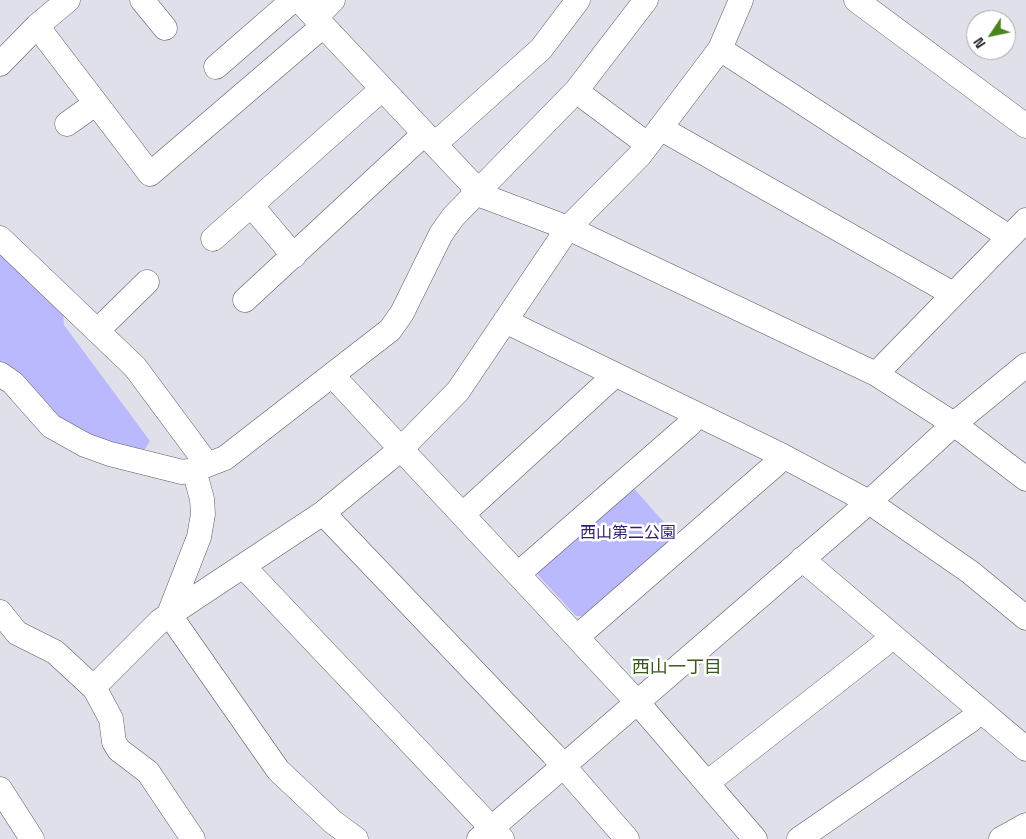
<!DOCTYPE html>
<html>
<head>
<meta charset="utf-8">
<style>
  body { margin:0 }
  #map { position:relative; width:1026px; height:839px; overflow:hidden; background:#e0e0ea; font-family:"Space Grotesk",sans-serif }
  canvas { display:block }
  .north { position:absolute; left:966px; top:10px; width:50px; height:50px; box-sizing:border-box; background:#fff; border:1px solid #a9a9aa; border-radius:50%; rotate:236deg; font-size:14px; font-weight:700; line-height:20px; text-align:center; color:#27272b }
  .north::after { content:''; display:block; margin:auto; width:18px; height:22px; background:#4b831d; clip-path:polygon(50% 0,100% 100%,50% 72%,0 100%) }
</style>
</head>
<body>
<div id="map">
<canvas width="1026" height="839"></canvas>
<div class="north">N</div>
</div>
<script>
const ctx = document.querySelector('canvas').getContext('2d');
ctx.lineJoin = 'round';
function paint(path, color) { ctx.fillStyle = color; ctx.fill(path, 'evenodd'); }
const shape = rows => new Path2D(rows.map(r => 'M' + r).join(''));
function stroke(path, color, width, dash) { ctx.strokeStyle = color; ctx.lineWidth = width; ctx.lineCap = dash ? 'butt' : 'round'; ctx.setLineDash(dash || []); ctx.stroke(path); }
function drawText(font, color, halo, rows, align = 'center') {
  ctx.font = font + ' "Space Grotesk","Noto Sans JP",sans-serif'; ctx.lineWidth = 5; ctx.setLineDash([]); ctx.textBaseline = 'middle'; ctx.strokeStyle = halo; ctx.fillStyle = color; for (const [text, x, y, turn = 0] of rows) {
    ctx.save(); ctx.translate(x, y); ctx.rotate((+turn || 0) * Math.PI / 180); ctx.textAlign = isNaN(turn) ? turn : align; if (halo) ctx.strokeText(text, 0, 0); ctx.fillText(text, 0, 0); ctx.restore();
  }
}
const green = shape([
  [0,249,63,310,64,325,150,441,145,449,112,464,44,436,0,385],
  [630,484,677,537,585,616,576,616,538,575,537,570]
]);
const path = shape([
  [646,530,655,541]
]);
const minor = shape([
  [142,0,165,28],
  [299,0,471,183,475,193,568,228,876,374,954,424,1026,479],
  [856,0,1026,126],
  [316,17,333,0],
  [37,26,150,174,323,26],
  [720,49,1009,237],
  [0,64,37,26,68,0],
  [216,67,293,0],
  [576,91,646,0],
  [67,124,95,104],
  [660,128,953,294],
  [435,144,541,49,578,0],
  [251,205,294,256],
  [0,238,135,367,207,464],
  [213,239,382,89],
  [245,300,424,134],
  [505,321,781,455,869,502,970,572,1026,618],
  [97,331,147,282],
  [0,374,13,383,51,426,85,445,110,454,182,472,194,470,202,499,203,514,199,537,169,614],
  [876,374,1026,220],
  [332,375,638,703,755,839],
  [194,470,225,458,390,330,402,313,441,234,453,217,576,91,647,144],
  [323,513,553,754,627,839],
  [463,514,615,375],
  [802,559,1026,749],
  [244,567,502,839],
  [518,574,690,424,695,415],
  [0,612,17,633,55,652,95,689,111,719,114,742,119,750,148,772,193,839],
  [169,614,278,770,333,822,356,839],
  [577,637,776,464,781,455],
  [95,689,100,681,160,621,323,513,401,449,458,391,568,228,640,155,720,49,741,0],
  [707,783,883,645,891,636],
  [0,789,32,839],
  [479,839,869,502,954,424,1026,365],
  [799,839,971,720,979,709],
  [1001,839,1026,825]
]);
const parkNames = [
  ["西山第二公園",628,534]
];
const neighbourhoodNames = [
  ["西山一丁目",677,668]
];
paint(green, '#bab9fd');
stroke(minor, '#5b5c65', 25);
stroke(path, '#a5a5ad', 3, [2.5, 4]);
stroke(minor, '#fff', 24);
drawText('16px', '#301e76', '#fff', parkNames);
drawText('18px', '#365a1c', '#fff', neighbourhoodNames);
</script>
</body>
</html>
